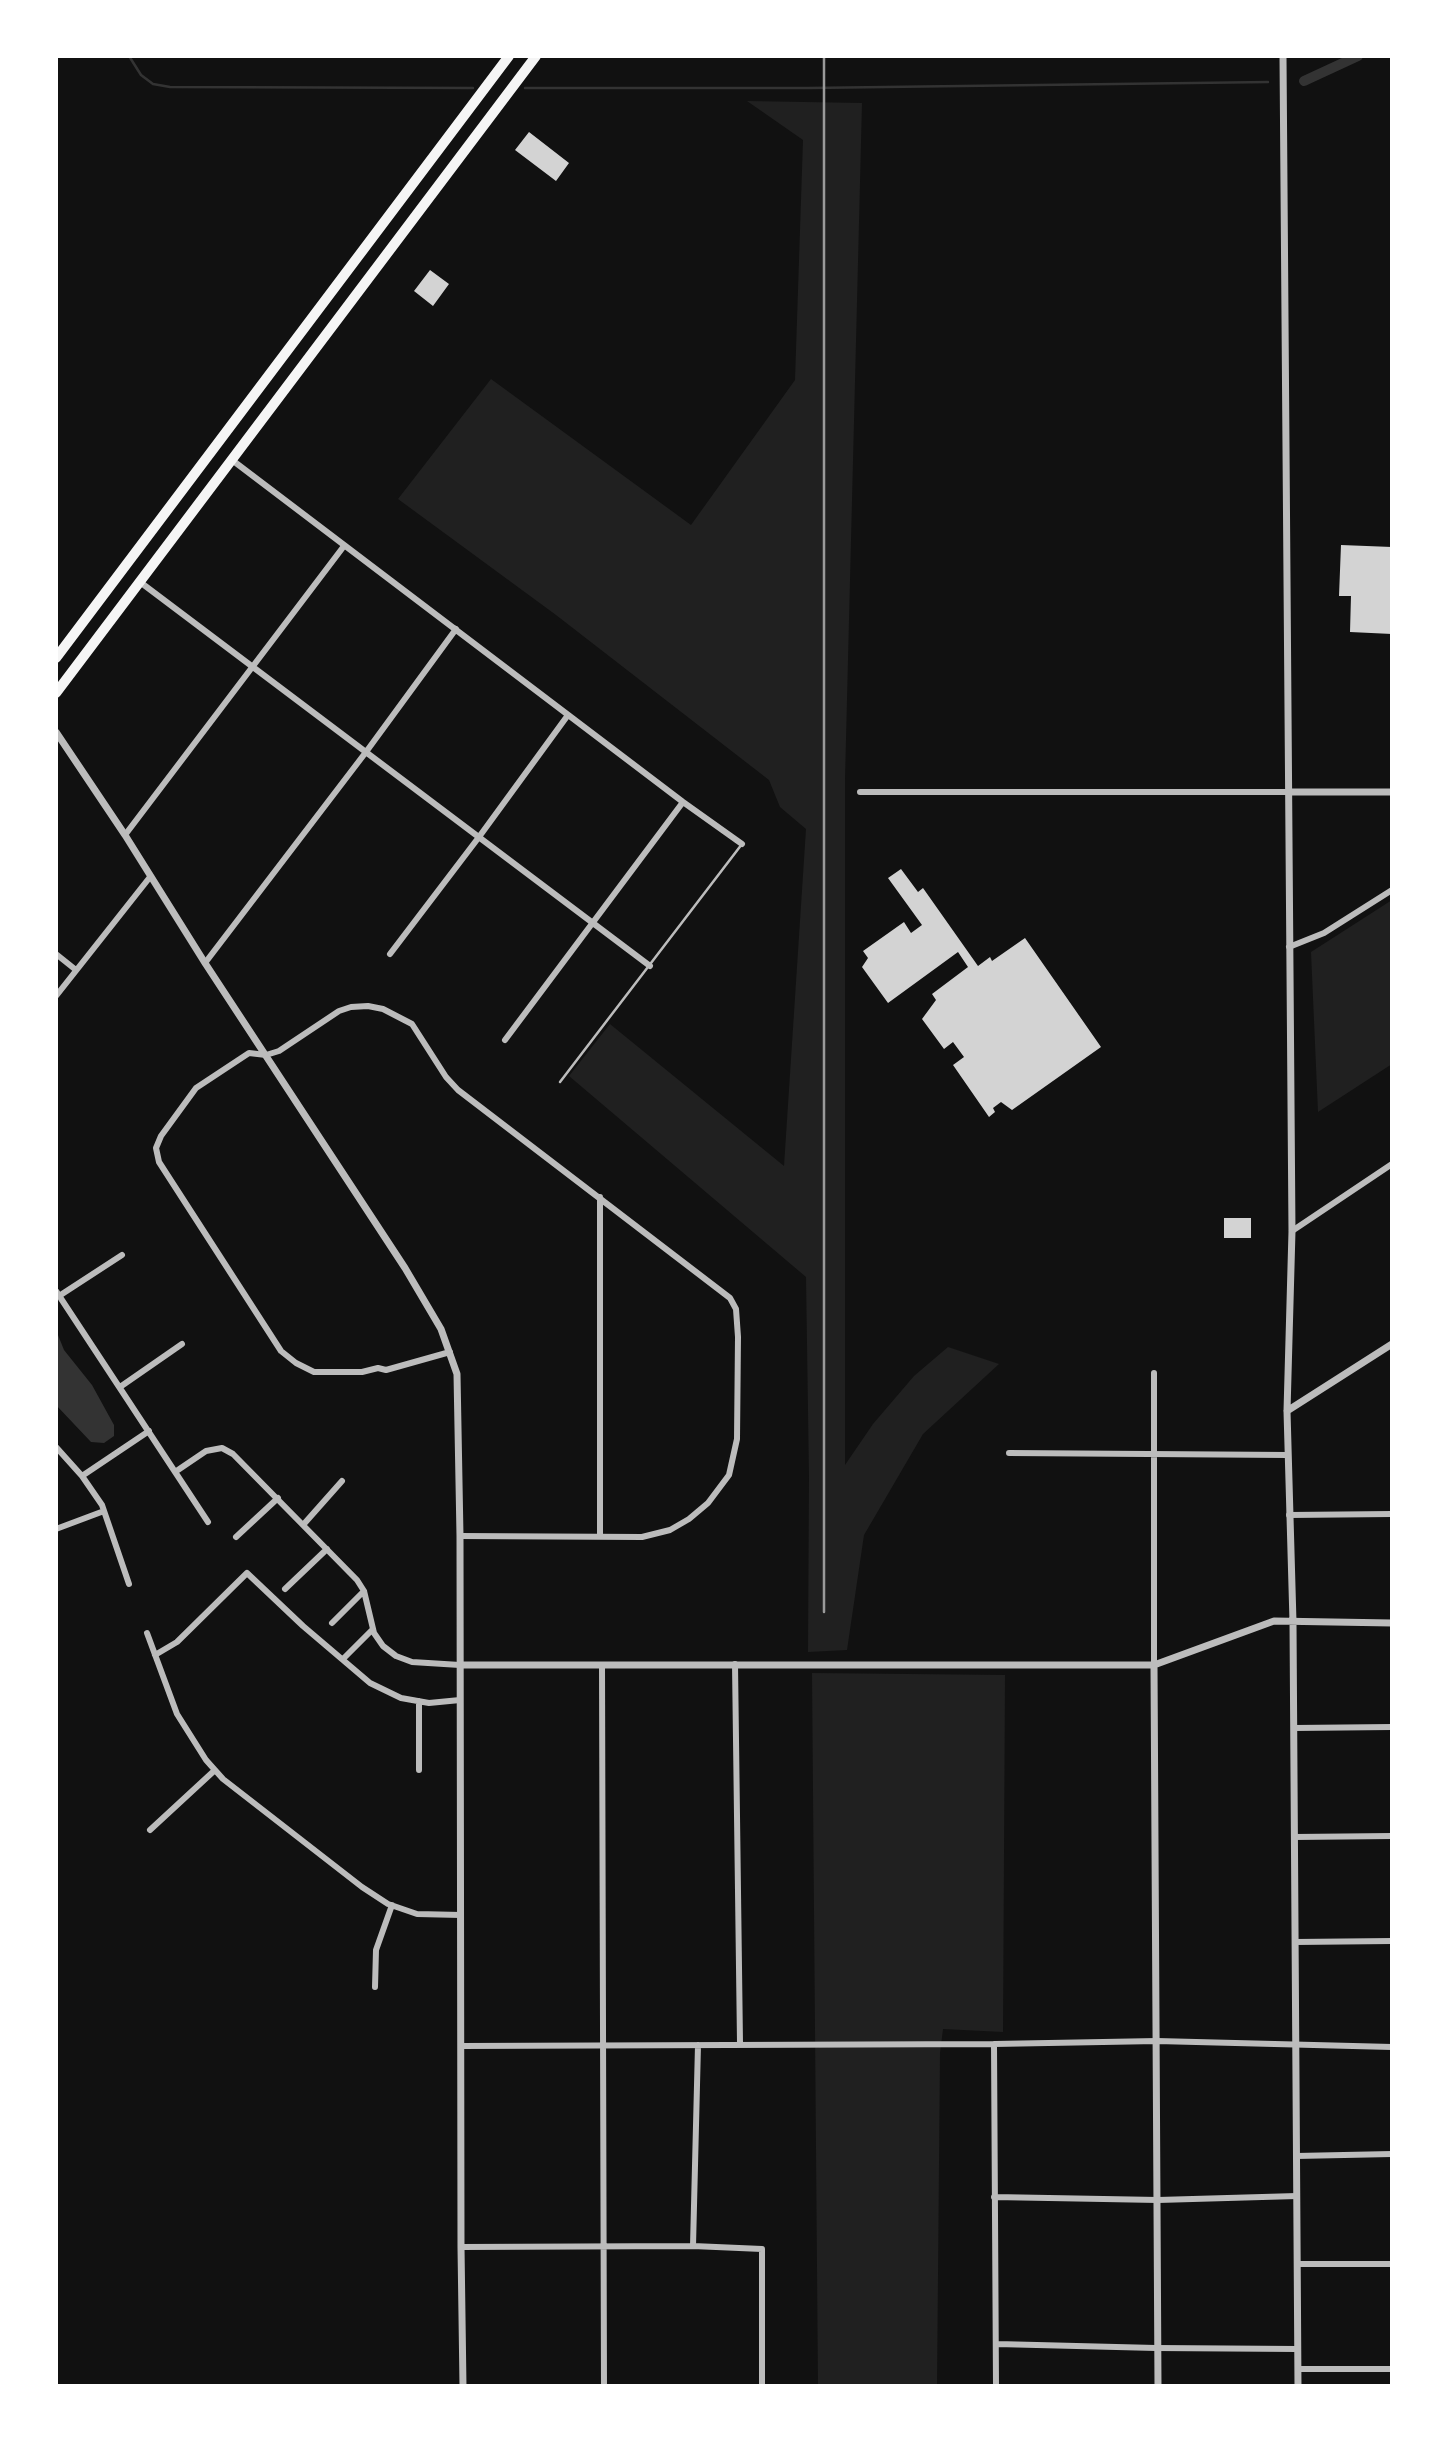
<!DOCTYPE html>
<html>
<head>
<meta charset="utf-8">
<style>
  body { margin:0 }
  #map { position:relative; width:1448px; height:2442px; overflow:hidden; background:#111; font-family:Jost,sans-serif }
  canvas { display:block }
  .frame { position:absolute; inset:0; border:58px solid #fff; pointer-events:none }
</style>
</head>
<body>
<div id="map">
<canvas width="1448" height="2442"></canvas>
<div class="frame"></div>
</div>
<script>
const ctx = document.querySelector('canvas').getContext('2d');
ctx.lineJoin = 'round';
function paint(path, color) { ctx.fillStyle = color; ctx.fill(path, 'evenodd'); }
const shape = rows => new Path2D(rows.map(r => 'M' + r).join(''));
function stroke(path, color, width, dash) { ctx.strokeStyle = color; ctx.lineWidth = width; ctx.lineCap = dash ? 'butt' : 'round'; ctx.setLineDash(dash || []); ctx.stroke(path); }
const green = shape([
  [747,101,862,103,845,779,845,1465,873,1424,914,1376,948,1347,999,1364,923,1434,864,1535,847,1650,808,1652,809,1477,806,1277,569,1076,610,1024,784,1166,806,829,780,807,769,780,556,615,398,499,491,379,691,525,795,380,803,140],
  [1392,900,1392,1064,1318,1112,1311,952],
  [812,1673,1005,1675,1003,2032,943,2029,940,2053,937,2386,818,2386]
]);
const water = shape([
  [56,1330,64,1350,92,1385,114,1425,114,1436,104,1443,91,1442,56,1405]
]);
const stream = shape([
  [129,56,141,75,153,84,170,87,473,88],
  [525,88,809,88,1268,82]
]);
const canal = shape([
  [1304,81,1358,56]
]);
const building = shape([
  [529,132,569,163,556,181,515,150],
  [430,270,449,284,433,306,414,291],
  [1341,545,1392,547,1392,634,1350,632,1351,596,1339,596],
  [901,869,918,892,923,888,978,966,990,957,992,961,1025,938,1101,1047,1012,1110,1001,1102,993,1108,995,1112,989,1117,953,1065,964,1057,953,1042,944,1049,922,1019,936,1000,932,994,968,967,958,952,888,1003,862,967,868,958,863,951,904,922,911,933,922,925,888,878],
  [1224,1218,1251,1218,1251,1238,1224,1238]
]);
const service = shape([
  [560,1082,742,844]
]);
const minor = shape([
  [232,460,683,802,742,844],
  [140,582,650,966],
  [860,792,1287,792],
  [125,835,344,546],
  [1289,947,1324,933,1392,890],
  [56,954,76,970],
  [390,954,479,837,568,715],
  [205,963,366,752,456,629],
  [56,996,150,877],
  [505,1040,683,802],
  [1292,1231,1392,1164],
  [56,1291,208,1522],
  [59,1296,122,1255],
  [450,1352,386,1370,378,1368,362,1372,314,1372,296,1363,281,1351,159,1162,156,1148,161,1136,196,1088,249,1053,266,1055,279,1051,339,1011,351,1007,368,1006,383,1009,412,1024,446,1077,458,1090,730,1298,736,1309,738,1337,737,1439,729,1475,708,1503,689,1519,670,1530,642,1537,460,1536],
  [1154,1373,1154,1665],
  [120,1387,182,1344],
  [56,1447,82,1476,102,1505,129,1584],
  [1009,1453,1288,1455],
  [175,1472,206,1451,222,1448,233,1454,357,1580,364,1591,374,1633,383,1646,396,1656,412,1662,460,1665],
  [82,1476,149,1431],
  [1289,1515,1392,1514],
  [303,1525,342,1481],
  [56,1529,104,1511],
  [600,1536,600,1197],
  [236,1537,278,1498],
  [285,1589,327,1549],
  [332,1623,364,1591],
  [147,1633,177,1714,206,1760,223,1779,362,1887,388,1904,417,1914,461,1915],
  [155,1655,177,1642,247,1573,303,1626,370,1683,401,1698,429,1703,460,1700],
  [343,1659,373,1629],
  [735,1664,740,2043],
  [602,1665,604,2386],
  [419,1701,419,1770],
  [1294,1728,1392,1727],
  [150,1830,215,1770],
  [1294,1837,1392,1836],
  [1295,1942,1392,1941],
  [375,1987,376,1950,392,1905],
  [994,2044,996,2386],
  [462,2046,994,2044,1157,2041,1392,2047],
  [1296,2156,1392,2154],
  [994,2197,1158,2200,1297,2196],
  [693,2246,698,2045],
  [461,2247,693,2246,762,2249,762,2386],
  [1297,2264,1392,2264],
  [997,2344,1156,2348,1297,2349],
  [1298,2369,1392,2369]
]);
const tertiary = shape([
  [1283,56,1292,1231,1287,1411,1293,1622,1298,2386],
  [56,732,125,835,205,963,405,1268,441,1329,457,1374,460,1536,461,2247,463,2386],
  [1287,792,1392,792],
  [1287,1411,1392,1344],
  [460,1665,1154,1665,1274,1621,1392,1623],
  [1154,1665,1158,2386]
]);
const primary = shape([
  [56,658,509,56],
  [56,693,536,56]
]);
const rail = shape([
  [824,56,824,1612]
]);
paint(green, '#202020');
paint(water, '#333');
stroke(stream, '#333', 2.5);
stroke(canal, '#333', 10);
paint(building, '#d3d3d3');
stroke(service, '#bcbcbc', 2.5);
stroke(minor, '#bcbcbc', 6);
stroke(tertiary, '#bcbcbc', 7);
stroke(primary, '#f5f5f5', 10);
stroke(rail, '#9a9a9a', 2.5);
</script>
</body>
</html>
